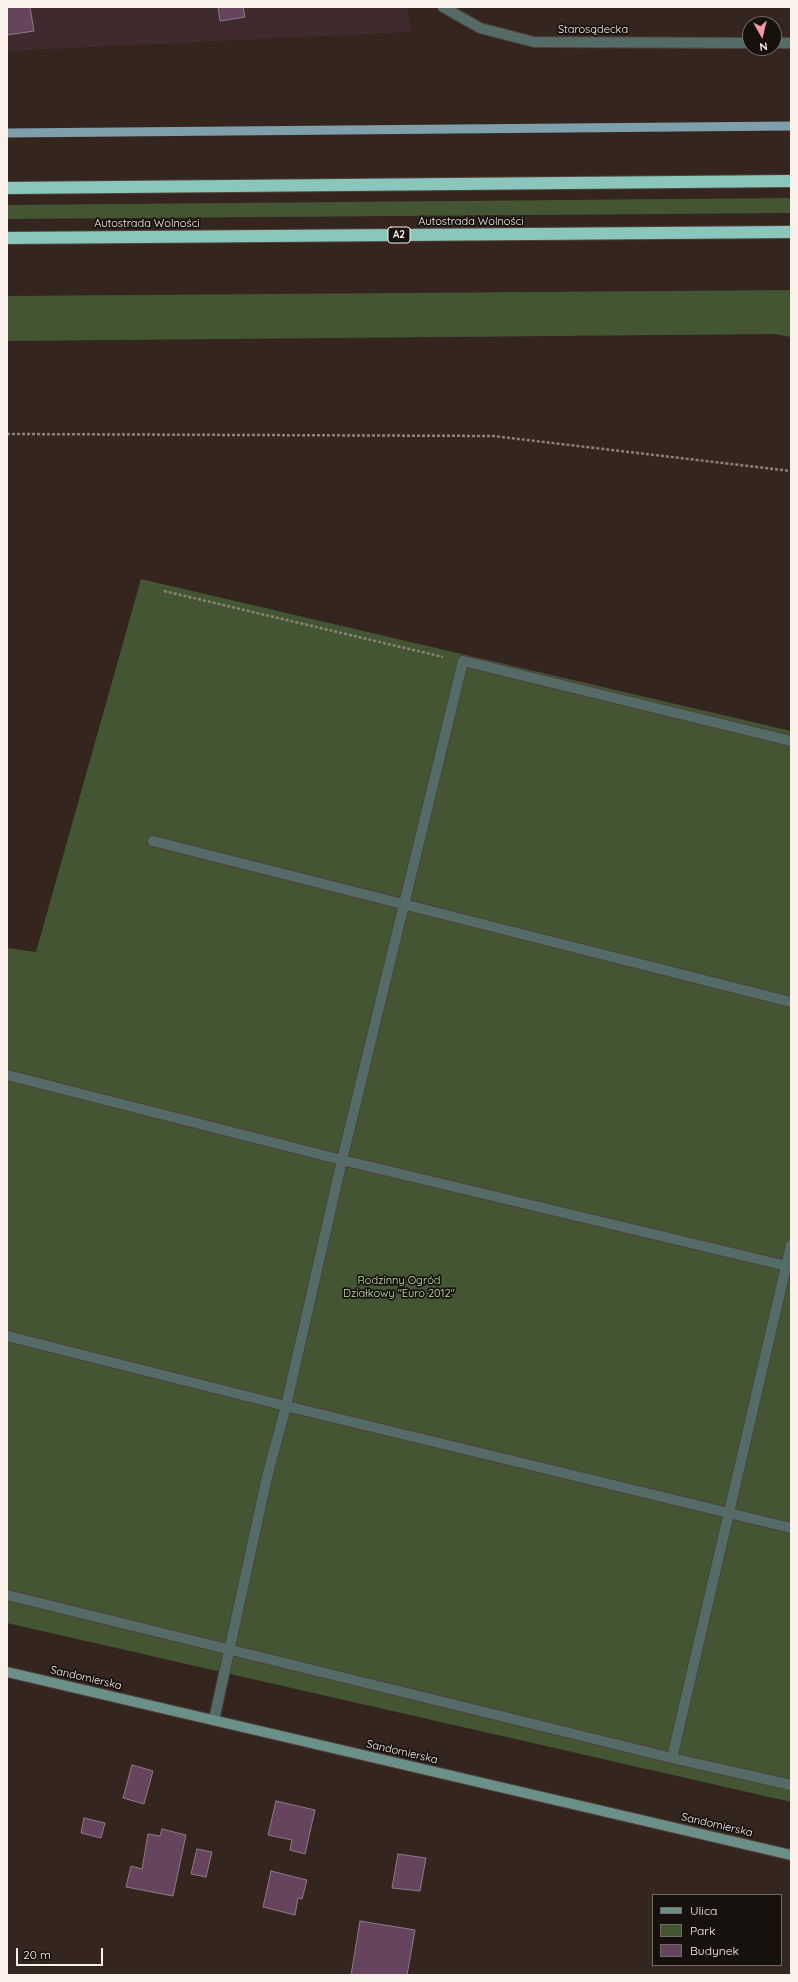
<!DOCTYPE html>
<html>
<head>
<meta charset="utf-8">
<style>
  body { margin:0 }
  #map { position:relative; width:798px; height:1982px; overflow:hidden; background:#34261e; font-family:Quicksand,sans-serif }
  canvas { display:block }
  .frame { position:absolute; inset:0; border:8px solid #faf1eb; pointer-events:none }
  .legend { position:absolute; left:652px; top:1894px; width:130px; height:72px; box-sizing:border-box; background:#17110d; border:1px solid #726b66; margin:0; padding:5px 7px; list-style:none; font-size:12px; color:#faf1eb }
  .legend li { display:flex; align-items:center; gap:8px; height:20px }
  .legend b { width:20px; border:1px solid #726b66 }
  .north { position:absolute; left:742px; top:16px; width:40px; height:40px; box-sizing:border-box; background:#17110d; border:1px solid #726b66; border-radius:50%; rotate:172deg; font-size:11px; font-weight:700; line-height:16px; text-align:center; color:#faf1eb }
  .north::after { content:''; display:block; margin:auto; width:14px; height:18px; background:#f49aa6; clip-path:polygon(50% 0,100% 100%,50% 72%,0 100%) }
  .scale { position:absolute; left:16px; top:1948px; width:87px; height:18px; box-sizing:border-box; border:2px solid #faf1eb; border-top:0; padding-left:5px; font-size:12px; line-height:14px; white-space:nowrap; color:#faf1eb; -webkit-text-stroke:3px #17110d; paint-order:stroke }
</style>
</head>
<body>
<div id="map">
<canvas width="798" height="1982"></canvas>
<div class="frame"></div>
<ul class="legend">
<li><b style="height:5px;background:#6b908a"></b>Ulica</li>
<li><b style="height:11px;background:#435533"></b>Park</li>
<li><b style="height:11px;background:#66445e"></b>Budynek</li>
</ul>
<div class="north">N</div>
<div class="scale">20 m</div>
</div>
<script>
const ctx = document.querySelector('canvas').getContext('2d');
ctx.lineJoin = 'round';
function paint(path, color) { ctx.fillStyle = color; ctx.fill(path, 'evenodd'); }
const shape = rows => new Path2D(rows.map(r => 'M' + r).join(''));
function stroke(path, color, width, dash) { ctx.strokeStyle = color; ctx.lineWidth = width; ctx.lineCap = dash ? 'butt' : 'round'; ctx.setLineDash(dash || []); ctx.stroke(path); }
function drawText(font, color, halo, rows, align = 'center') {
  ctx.font = font + ' Quicksand,sans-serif'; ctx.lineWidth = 3.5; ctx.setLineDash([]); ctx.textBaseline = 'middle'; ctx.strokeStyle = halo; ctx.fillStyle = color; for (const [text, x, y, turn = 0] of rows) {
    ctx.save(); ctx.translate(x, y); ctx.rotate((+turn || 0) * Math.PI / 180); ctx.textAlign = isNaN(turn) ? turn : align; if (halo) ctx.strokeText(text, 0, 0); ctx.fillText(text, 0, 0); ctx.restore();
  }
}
const industrial = shape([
  [7,7,407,7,411,32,7,51]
]);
const green = shape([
  [791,198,791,213,7,219,7,205],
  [791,290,791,337,775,334,7,341,7,296],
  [141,579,791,731,791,1802,7,1623,7,948,36,952]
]);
const stream = shape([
  [7,133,791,126]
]);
const building = shape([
  [7,7,30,7,34,31,7,35,7,7],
  [218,7,243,7,245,17,220,21,218,7],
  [132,1765,153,1771,144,1804,123,1798,132,1765],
  [276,1801,315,1810,305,1854,290,1850,292,1840,268,1835,276,1801],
  [84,1818,105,1823,101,1838,81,1833,84,1818],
  [162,1829,186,1835,173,1896,126,1887,131,1866,142,1869,148,1834,160,1836,162,1829],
  [197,1849,212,1852,206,1877,191,1874,197,1849],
  [398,1854,426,1858,420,1891,392,1888,398,1854],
  [271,1871,307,1880,302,1899,298,1898,295,1915,263,1907,271,1871],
  [360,1921,415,1930,407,1975,351,1975,360,1921]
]);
const path = shape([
  [7,434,493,436,791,471],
  [164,591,443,657]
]);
const lane = shape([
  [443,7,480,28,534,42,750,43],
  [774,43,791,43],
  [153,841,791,1002],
  [7,1075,342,1160,791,1267],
  [7,1336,286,1406,791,1528],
  [7,1595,672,1758,791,1785],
  [214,1720,267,1477,286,1406,342,1160,463,661,791,741],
  [672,1758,791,1245]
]);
const secondary = shape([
  [7,1672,791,1855]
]);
const highway = shape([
  [7,188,791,181],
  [7,238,791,232]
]);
const shields = [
  [399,235,22]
];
const shieldNames = [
  ["A2",399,235]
];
const streetNames = [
  ["Starosądecka",593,30],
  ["Autostrada Wolności",471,222],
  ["Autostrada Wolności",147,224],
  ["Sandomierska",86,1678,13],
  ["Sandomierska",402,1752,13],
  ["Sandomierska",717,1825,13]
];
const parkNames = [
  ["Rodzinny Ogród",399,1281],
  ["Działkowy \"Euro 2012\"",399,1294]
];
paint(industrial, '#3f2b2e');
paint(green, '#435533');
stroke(stream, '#7fa0ab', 9);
paint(building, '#66445e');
stroke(building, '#8b7c87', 1);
stroke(lane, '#50423b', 12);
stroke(secondary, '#50423b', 12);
stroke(highway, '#50423b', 14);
stroke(path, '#8c8079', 2.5, [3, 2]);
stroke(lane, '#546b67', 10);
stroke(secondary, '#6b908a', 10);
stroke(highway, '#8bc6bd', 12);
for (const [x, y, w] of shields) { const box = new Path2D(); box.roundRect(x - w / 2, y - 8, w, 16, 3); ctx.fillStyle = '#17110d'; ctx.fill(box); stroke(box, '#faf1eb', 1); }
drawText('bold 10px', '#faf1eb', null, shieldNames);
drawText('11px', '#faf1eb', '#17110d', streetNames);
drawText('11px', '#bfe2a2', '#17110d', parkNames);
</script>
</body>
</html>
